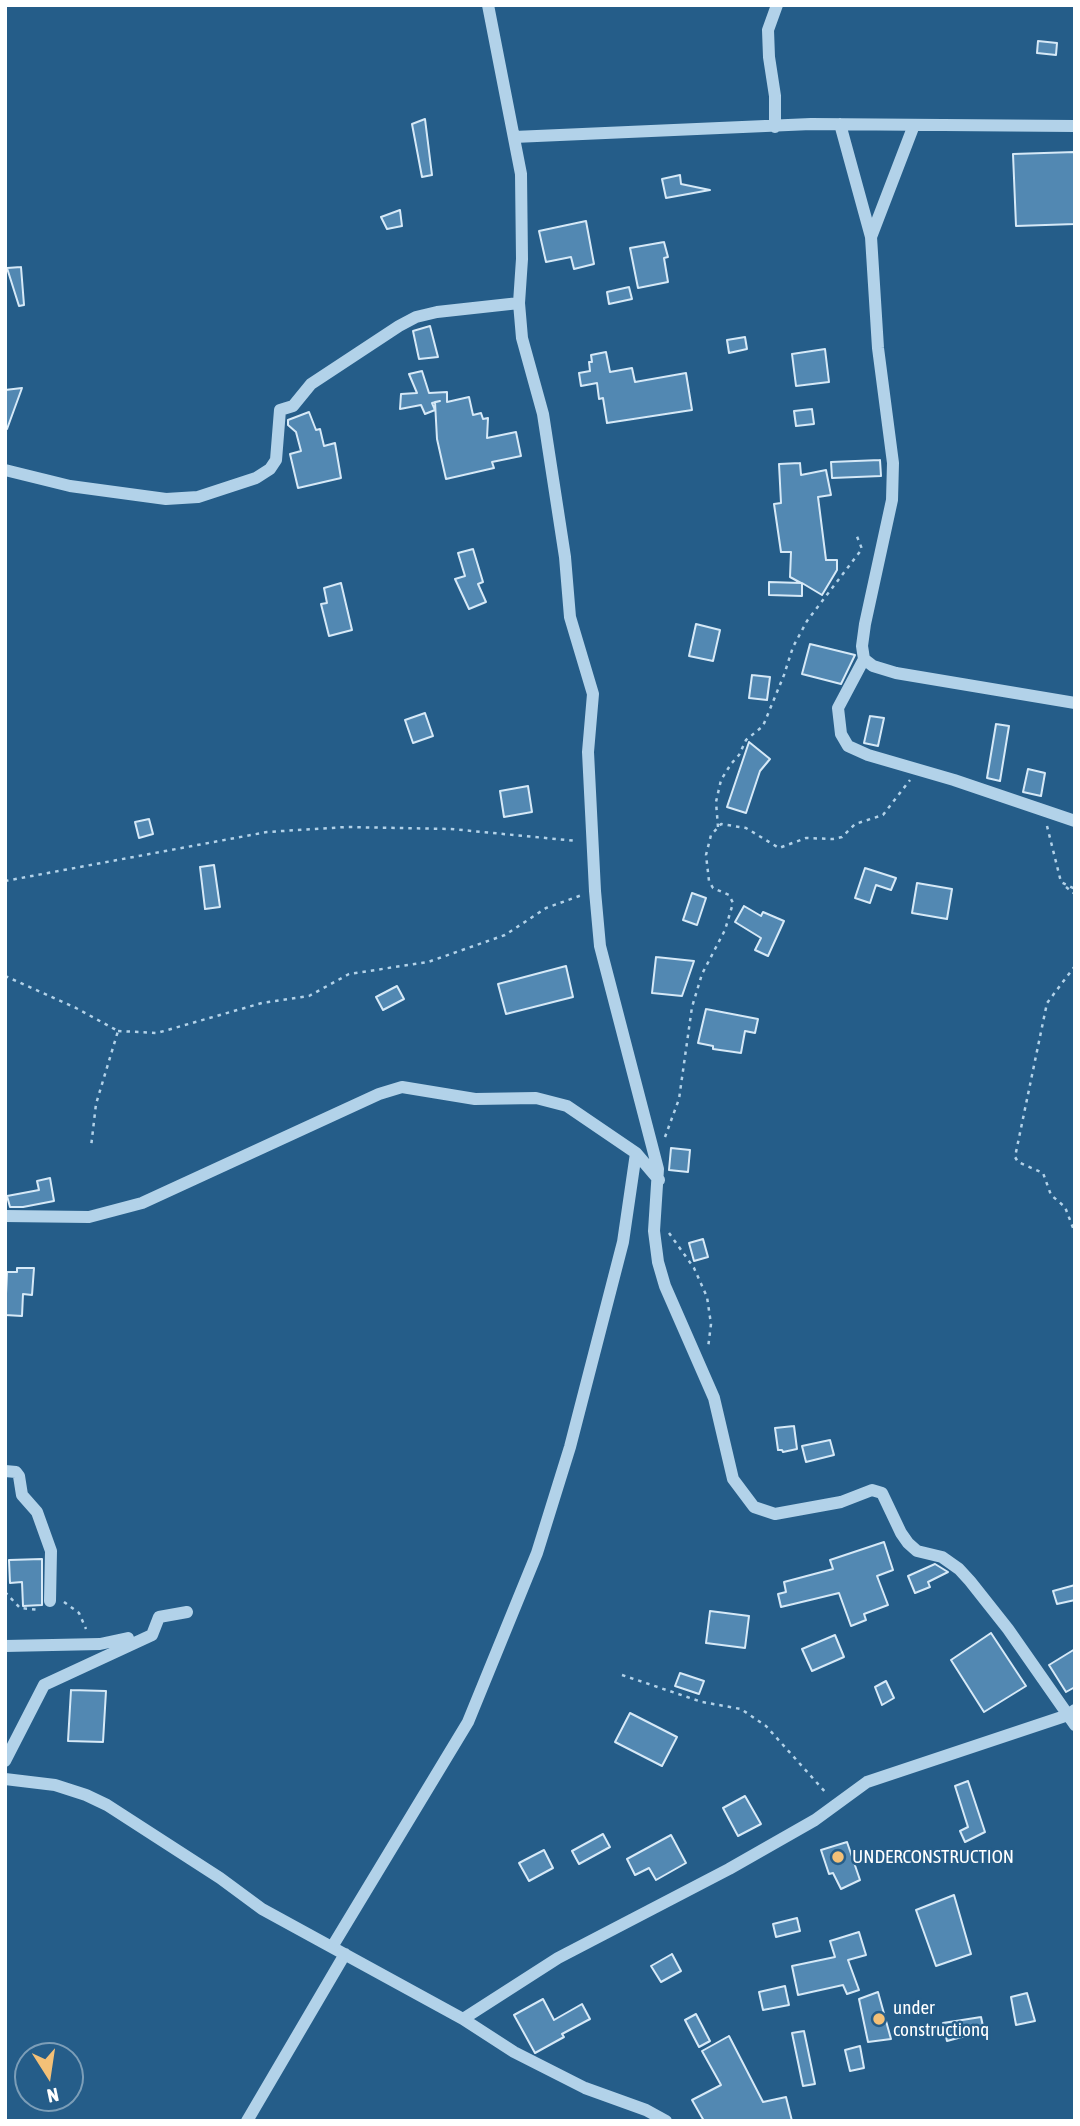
<!DOCTYPE html>
<html>
<head>
<meta charset="utf-8">
<style>
  body { margin:0 }
  #map { position:relative; width:1080px; height:2126px; overflow:hidden; background:#255d89; font-family:"Asap Condensed",sans-serif }
  canvas { display:block }
  .frame { position:absolute; inset:0; border:7px solid #fff; pointer-events:none }
  .north { position:absolute; left:14px; top:2042px; width:70px; height:70px; box-sizing:border-box; background:#255d89; border:2px solid #7c9eb8; border-radius:50%; rotate:168deg; font-size:19px; font-weight:700; line-height:28px; text-align:center; color:#fff }
  .north::after { content:''; display:block; margin:auto; width:24px; height:32px; background:#f3c077; clip-path:polygon(50% 0,100% 100%,50% 72%,0 100%) }
</style>
</head>
<body>
<div id="map">
<canvas width="1080" height="2126"></canvas>
<div class="frame"></div>
<div class="north">N</div>
</div>
<script>
const ctx = document.querySelector('canvas').getContext('2d');
ctx.lineJoin = 'round';
function paint(path, color) { ctx.fillStyle = color; ctx.fill(path, 'evenodd'); }
const shape = rows => new Path2D(rows.map(r => 'M' + r).join(''));
function stroke(path, color, width, dash) { ctx.strokeStyle = color; ctx.lineWidth = width; ctx.lineCap = dash ? 'butt' : 'round'; ctx.setLineDash(dash || []); ctx.stroke(path); }
function drawText(font, color, halo, rows, align = 'center') {
  ctx.font = font + ' "Asap Condensed",sans-serif'; ctx.lineWidth = 5; ctx.setLineDash([]); ctx.textBaseline = 'middle'; ctx.strokeStyle = halo; ctx.fillStyle = color; for (const [text, x, y, turn = 0] of rows) {
    ctx.save(); ctx.translate(x, y); ctx.rotate((+turn || 0) * Math.PI / 180); ctx.textAlign = isNaN(turn) ? turn : align; if (halo) ctx.strokeText(text, 0, 0); ctx.fillText(text, 0, 0); ctx.restore();
  }
}
const building = shape([
  [1038,41,1057,43,1056,55,1037,53,1038,41],
  [425,119,432,175,422,177,412,124,425,119],
  [1075,152,1075,224,1016,226,1013,154,1075,152],
  [680,175,681,184,710,190,666,198,662,179,680,175],
  [400,210,402,226,387,229,381,217,400,210],
  [586,221,594,264,574,269,571,257,546,262,539,231,586,221],
  [664,242,668,257,664,258,668,282,638,288,630,248,664,242],
  [21,267,24,305,19,306,7,268,21,267],
  [629,287,632,299,609,304,607,292,629,287],
  [430,326,438,357,419,359,413,331,430,326],
  [745,337,747,349,729,353,727,340,745,337],
  [825,349,829,382,796,386,792,354,825,349],
  [606,352,610,372,632,368,635,382,686,373,692,410,607,423,603,398,599,399,597,383,581,386,579,373,590,371,589,362,592,362,591,355,606,352],
  [422,371,429,393,447,392,447,402,469,397,473,415,481,413,483,419,488,418,487,438,516,432,521,456,492,462,494,468,446,479,437,439,435,402,440,401,432,403,435,410,425,414,421,405,400,409,401,394,417,393,409,374,422,371],
  [22,388,7,429,5,428,5,390,22,388],
  [812,409,814,424,796,426,794,411,812,409],
  [309,412,316,430,320,429,324,446,335,443,341,478,298,488,290,454,301,451,296,432,288,425,288,420,309,412],
  [880,460,881,476,832,478,831,462,880,460],
  [800,463,801,475,826,470,831,495,818,497,826,560,837,560,837,570,822,595,802,583,802,596,769,595,769,582,801,583,790,577,791,552,781,552,774,504,781,503,779,464,800,463],
  [473,549,483,582,478,584,486,602,469,609,455,579,465,576,458,553,473,549],
  [341,583,352,630,329,636,321,604,327,603,324,588,341,583],
  [696,624,720,630,713,661,689,656,696,624],
  [810,644,855,655,841,684,802,674,810,644],
  [752,675,770,677,767,700,749,698,752,675],
  [425,713,433,736,413,743,405,720,425,713],
  [870,716,884,718,878,746,864,743,870,716],
  [996,724,1009,726,1000,781,987,778,996,724],
  [749,742,770,759,760,771,746,813,727,807,749,742],
  [1028,769,1045,773,1041,796,1023,792,1028,769],
  [528,786,532,812,504,817,500,791,528,786],
  [149,819,153,834,139,838,135,822,149,819],
  [214,865,220,907,205,909,200,867,214,865],
  [865,868,896,878,891,890,876,885,870,903,855,898,865,868],
  [917,883,952,889,947,919,912,913,917,883],
  [692,893,706,898,697,925,683,920,692,893],
  [744,906,761,916,763,912,784,921,768,956,755,950,761,938,735,922,744,906],
  [656,957,694,961,682,996,652,993,656,957],
  [566,966,573,997,506,1014,498,984,566,966],
  [397,986,404,999,383,1010,376,997,397,986],
  [706,1009,758,1019,755,1033,745,1031,741,1053,713,1049,713,1046,698,1043,706,1009],
  [671,1148,690,1150,688,1172,669,1170,671,1148],
  [50,1178,54,1201,23,1207,10,1207,7,1196,39,1190,37,1181,50,1178],
  [703,1239,708,1257,694,1261,689,1243,703,1239],
  [17,1268,34,1268,32,1295,23,1294,22,1316,5,1315,7,1272,17,1272,17,1268],
  [794,1426,797,1449,783,1452,782,1450,778,1450,775,1428,794,1426],
  [830,1440,834,1455,806,1462,802,1446,830,1440],
  [884,1542,893,1570,877,1576,888,1605,864,1614,866,1620,851,1626,839,1593,781,1607,778,1594,786,1592,784,1582,833,1569,830,1560,884,1542],
  [42,1559,42,1605,23,1606,22,1582,10,1583,9,1560,42,1559],
  [935,1564,948,1572,928,1582,930,1587,915,1593,908,1576,935,1564],
  [1075,1585,1075,1600,1057,1604,1053,1591,1075,1585],
  [710,1611,749,1616,745,1648,706,1643,710,1611],
  [991,1633,1026,1686,984,1712,951,1660,991,1633],
  [835,1635,844,1657,812,1671,802,1649,835,1635],
  [1075,1649,1075,1687,1066,1692,1049,1665,1075,1649],
  [680,1673,704,1681,699,1694,675,1686,680,1673],
  [886,1681,894,1698,882,1705,875,1687,886,1681],
  [71,1690,106,1691,103,1742,68,1741,71,1690],
  [630,1713,677,1737,662,1766,615,1742,630,1713],
  [968,1781,985,1832,965,1842,960,1831,968,1827,955,1786,968,1781],
  [745,1796,761,1824,738,1836,723,1808,745,1796],
  [603,1834,610,1847,579,1864,572,1851,603,1834],
  [671,1835,686,1863,656,1880,649,1868,635,1875,627,1859,671,1835],
  [847,1842,860,1880,841,1889,833,1873,829,1874,821,1850,847,1842],
  [544,1850,553,1868,529,1881,519,1863,544,1850],
  [954,1895,971,1954,936,1966,916,1910,954,1895],
  [797,1918,800,1931,776,1937,773,1924,797,1918],
  [859,1932,866,1955,848,1960,859,1990,847,1994,843,1985,798,1995,792,1966,835,1957,830,1941,859,1932],
  [672,1954,681,1971,661,1982,651,1966,672,1954],
  [785,1986,789,2005,763,2010,759,1992,785,1986],
  [878,1992,891,2039,868,2042,859,1999,878,1992],
  [1027,1993,1035,2021,1016,2025,1011,1997,1027,1993],
  [543,1999,554,2020,582,2004,590,2019,562,2034,564,2037,535,2053,514,2015,543,1999],
  [696,2014,710,2041,699,2047,685,2020,696,2014],
  [981,2017,984,2031,947,2041,943,2023,981,2017],
  [804,2031,815,2084,803,2086,792,2033,804,2031],
  [729,2036,763,2102,786,2097,792,2121,704,2121,692,2100,721,2085,702,2051,729,2036],
  [860,2046,864,2068,850,2071,845,2050,860,2046]
]);
const path = shape([
  [1047,826,1061,882,1075,889],
  [718,827,716,802,721,780,731,764,739,755,746,740,763,726,784,675,793,647,807,621,862,549,856,534],
  [5,881,267,832,346,827,451,829,577,841],
  [1066,887,1075,894],
  [1075,966,1047,1003,1015,1157,1018,1162,1043,1173,1051,1195,1065,1207,1075,1233],
  [5,976,76,1008,118,1031,96,1104,91,1147],
  [118,1031,157,1033,262,1003,309,996,349,974,428,962,505,935,546,908,582,895],
  [665,1137,679,1099,692,1007,702,974,725,930,733,903,729,895,713,888,709,881,706,855,711,835,721,824,746,828,779,848,806,838,833,839,842,837,855,824,883,815,910,780],
  [669,1233,694,1268,707,1297,711,1324,708,1348],
  [5,1592,20,1608,40,1610],
  [64,1602,79,1613,86,1629],
  [622,1675,702,1702,741,1709,766,1726,827,1794]
]);
const minor = shape([
  [488,5,521,174,522,259,519,303,522,338,543,414,565,557,570,617,593,694,588,752,595,891,600,946,658,1169,654,1231,658,1262,665,1286,714,1398,733,1479,754,1507,775,1514,841,1502,872,1490,882,1493,901,1533,908,1543,917,1551,942,1557,959,1569,970,1581,1008,1629,1075,1725],
  [840,124,871,237,878,348,893,463,892,500,865,624,862,646,864,659,873,666,896,673,1075,703],
  [775,127,775,96,769,57,768,30,777,5],
  [514,137,811,124,1075,126],
  [871,237,914,125],
  [5,470,70,486,166,499,198,497,256,478,270,469,276,460,280,410,293,406,311,384,399,326,416,317,437,312,519,303],
  [864,659,838,708,841,734,848,746,868,755,954,780,1075,821],
  [5,1216,89,1217,142,1203,379,1094,402,1087,475,1099,536,1098,567,1106,636,1153,659,1180],
  [5,1471,16,1472,19,1476,22,1495,37,1512,51,1551,50,1601],
  [5,1646,100,1644,128,1638],
  [5,1761,44,1685,152,1635,159,1617,187,1612],
  [5,1779,55,1785,86,1795,107,1805,220,1878,262,1909,463,2019,514,2052,585,2088,646,2110,666,2121],
  [332,1947,468,1722,537,1553,570,1447,623,1242,636,1153],
  [463,2019,558,1958,729,1869,815,1820,867,1782,1068,1715,1075,1710],
  [247,2121,345,1954]
]);
const markers = [
  [838,1857,7,"#f3c077"],
  [879,2019,7,"#f3c077"]
];
const poiNames = [
  ["UNDERCONSTRUCTION",852,1857],
  ["under",893,2008],
  ["constructionq",893,2030]
];
paint(building, '#5288b2');
stroke(building, '#d6e9f7', 2);
stroke(path, '#b2d2e9', 2.5, [3.5, 5]);
stroke(minor, '#b2d2e9', 12);
for (const [x, y, r, color] of markers) { const dot = new Path2D(); dot.arc(x, y, r, 0, 2 * Math.PI); ctx.fillStyle = color; ctx.fill(dot); stroke(dot, '#255d89', 2.5); }
drawText('19px', '#fff', '#255d89', poiNames, 'left');
</script>
</body>
</html>
